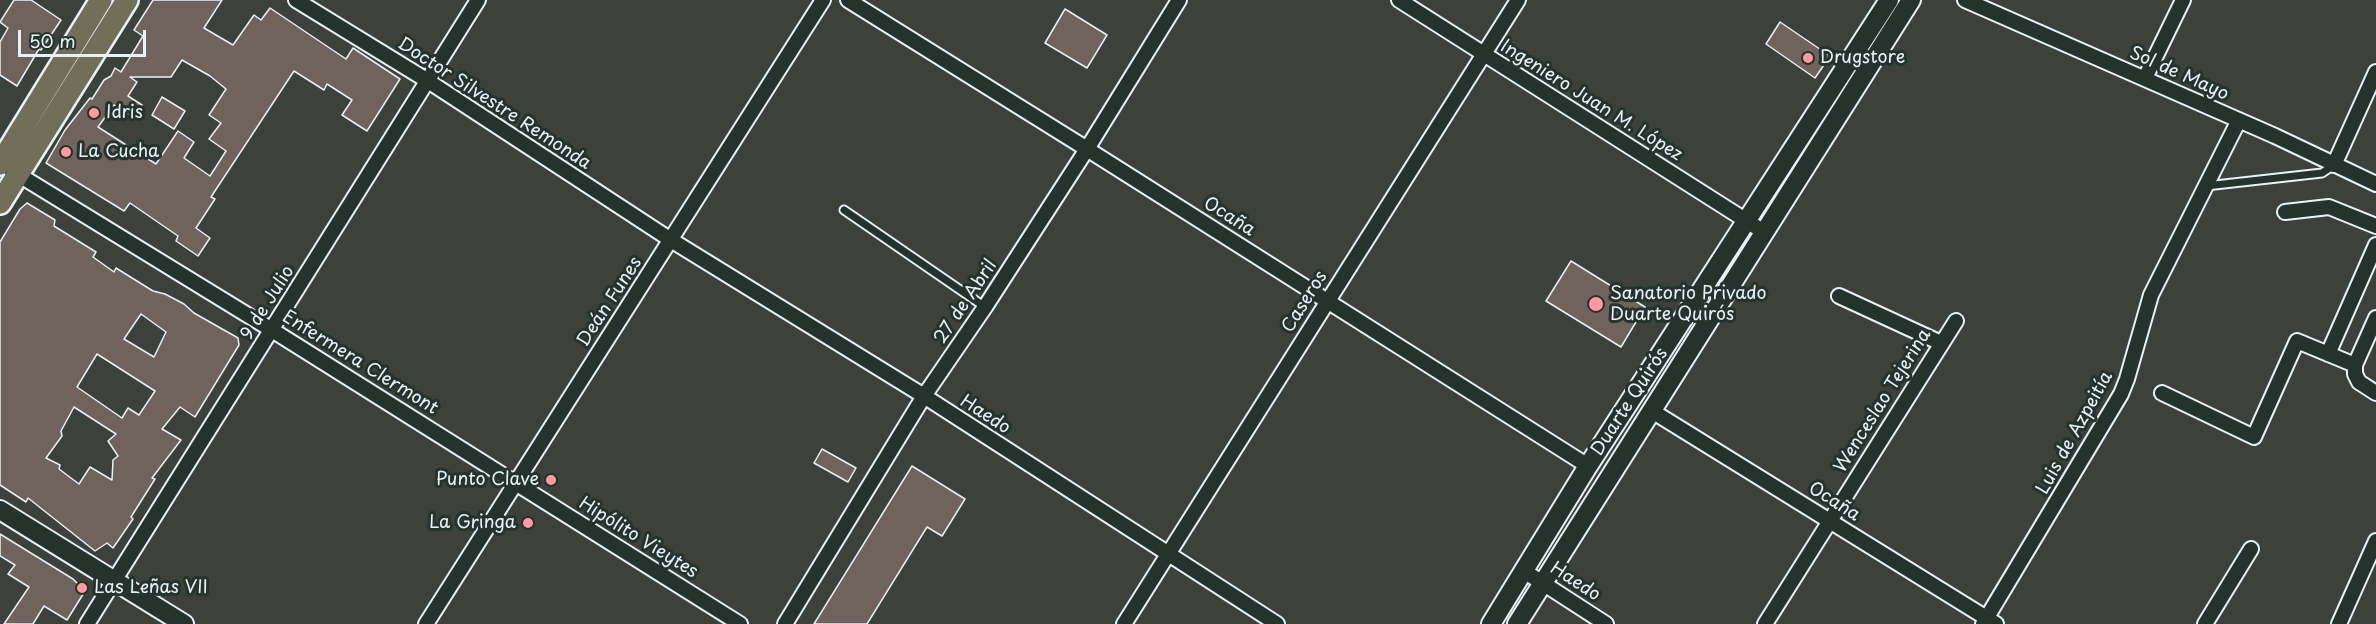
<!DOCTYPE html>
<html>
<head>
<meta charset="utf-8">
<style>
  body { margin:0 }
  #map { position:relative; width:2376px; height:624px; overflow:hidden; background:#3c413b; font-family:"Playpen Sans",sans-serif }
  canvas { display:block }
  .scale { position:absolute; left:18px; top:30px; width:128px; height:27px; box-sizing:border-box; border:3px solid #e8f1f8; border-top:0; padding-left:8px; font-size:18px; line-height:21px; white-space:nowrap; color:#e8f1f8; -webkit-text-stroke:4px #26332d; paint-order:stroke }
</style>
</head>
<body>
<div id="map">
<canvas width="2376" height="624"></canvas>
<div class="scale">50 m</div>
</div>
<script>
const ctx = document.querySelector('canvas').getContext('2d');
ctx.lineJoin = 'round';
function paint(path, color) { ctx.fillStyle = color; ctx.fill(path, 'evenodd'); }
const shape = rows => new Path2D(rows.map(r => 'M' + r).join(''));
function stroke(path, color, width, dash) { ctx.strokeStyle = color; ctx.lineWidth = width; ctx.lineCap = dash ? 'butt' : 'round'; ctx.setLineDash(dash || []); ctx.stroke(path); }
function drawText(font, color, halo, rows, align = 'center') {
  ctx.font = font + ' "Playpen Sans",sans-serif'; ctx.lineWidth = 6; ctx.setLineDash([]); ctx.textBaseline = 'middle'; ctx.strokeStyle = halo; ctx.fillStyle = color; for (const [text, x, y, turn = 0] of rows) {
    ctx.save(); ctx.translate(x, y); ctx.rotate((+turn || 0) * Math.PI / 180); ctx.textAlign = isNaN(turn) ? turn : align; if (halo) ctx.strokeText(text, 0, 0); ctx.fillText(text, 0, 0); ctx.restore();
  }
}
const building = shape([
  [14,0,31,0,61,20,41,50,39,49,17,86,0,75,0,42,8,28,0,22,14,0],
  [153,0,222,0,204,28,233,45,254,15,261,20,270,8,346,59,353,48,400,79,367,131,342,115,352,100,327,84,324,90,294,71,211,197,215,199,196,228,210,238,198,256,176,241,178,236,130,203,124,211,46,163,65,130,90,98,92,99,104,80,111,76,115,68,121,72,143,36,134,30,153,0],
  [182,60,210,76,226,89,209,115,221,123,209,139,226,151,210,176,184,158,194,142,178,131,156,164,98,127,114,105,134,118,142,105,128,96,137,82,130,77,171,77,182,60],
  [1065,9,1107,35,1087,68,1045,43,1065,9],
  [1780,22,1830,56,1815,78,1766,44,1780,22],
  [162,97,185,111,174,129,152,115,162,97],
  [27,203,55,220,54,226,96,252,93,257,114,272,116,268,153,291,165,294,184,304,194,313,238,338,239,345,195,417,180,407,162,429,181,440,152,478,155,479,131,517,133,519,113,548,107,543,95,551,28,498,26,502,0,485,0,242,20,209,27,203],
  [141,314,166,332,154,357,124,339,141,314],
  [97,354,155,391,139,415,128,408,122,418,77,387,97,354],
  [74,407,116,434,108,441,118,456,113,460,112,480,90,467,79,484,59,469,60,465,46,458,62,436,61,431,74,407],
  [1571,261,1645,307,1621,347,1546,301,1571,261],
  [822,449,856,468,848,482,814,463,822,449],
  [912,466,965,499,942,536,927,527,867,624,814,624,912,466],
  [0,534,73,579,85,591,67,620,44,606,33,624,4,624,29,587,8,574,15,565,0,556,0,534]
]);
const lane = shape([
  [2206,186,2322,173,2334,165],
  [844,210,985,307]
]);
const street = shape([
  [296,0,428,81,671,240,924,396,1277,624],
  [848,0,1087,149,1588,466],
  [1399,0,1764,232],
  [1965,0,2275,136,2376,184],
  [2145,78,2183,0],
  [2334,165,2376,72],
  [11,170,272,330,740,624],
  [2285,212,2329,207,2376,226],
  [1839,296,1941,343],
  [2376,318,2355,365,2355,374,2359,382,2376,393],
  [2328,354,2376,245],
  [2162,393,2254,437,2297,341,2355,365],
  [1652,411,1996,624],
  [1524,571,1606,624],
  [87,624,478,0],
  [426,624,823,0],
  [785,624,924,396,985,307,1087,149,1179,0],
  [1124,624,1518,0],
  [1765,624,1956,321],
  [1983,624,2121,394,2127,379,2151,295,2239,120],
  [2205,624,2251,549],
  [2339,624,2376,541]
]);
const secondary = shape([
  [0,510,184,624],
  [1491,624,1588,466,1889,0],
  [1517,624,1911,0]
]);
const primary = shape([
  [0,164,101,0],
  [0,203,127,0]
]);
const markers = [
  [1808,58,6,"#ff9aa2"],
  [94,113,6,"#ff9aa2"],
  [66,152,6,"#ff9aa2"],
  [1596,304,8,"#ff9aa2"],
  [551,480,6,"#ff9aa2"],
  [528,523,6,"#ff9aa2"],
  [82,588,6,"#ff9aa2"]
];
const poiNames = [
  ["Drugstore",1820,58],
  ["Idris",106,113],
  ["La Cucha",78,152],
  ["Sanatorio Privado",1610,294],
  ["Duarte Quirós",1610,315],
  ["Punto Clave",539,480,"right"],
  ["La Gringa",516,523,"right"],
  ["Las Leñas VII",94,588]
];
const streetNames = [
  ["Sol de Mayo",2179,74,24],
  ["Ingeniero Juan M. López",1591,101,32],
  ["Doctor Silvestre Remonda",494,104,33],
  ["Ocaña",1229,217,32],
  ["Deán Funes",610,302,-57],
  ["27 de Abril",966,302,-56],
  ["Caseros",1305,302,-58],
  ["9 de Julio",268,303,-58],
  ["Enfermera Clermont",360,363,32],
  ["Wenceslao Tejerina",1883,401,-58],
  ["Duarte Quirós",1630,402,-57],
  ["Haedo",985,415,33],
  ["Luis de Azpeitía",2075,433,-61],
  ["Ocaña",1834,502,32],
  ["Hipólito Vieytes",638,538,32],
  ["Haedo",1575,582,33]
];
paint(building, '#70635d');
stroke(building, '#e8f1f8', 1.5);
stroke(lane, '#e8f1f8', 11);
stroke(street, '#e8f1f8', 18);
stroke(secondary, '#e8f1f8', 22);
stroke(primary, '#e8f1f8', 26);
stroke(lane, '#26332d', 7);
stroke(street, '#26332d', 14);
stroke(secondary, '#26332d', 18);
stroke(primary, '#716e59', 21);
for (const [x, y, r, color] of markers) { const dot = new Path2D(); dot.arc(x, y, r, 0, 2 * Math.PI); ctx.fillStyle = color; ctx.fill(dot); stroke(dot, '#26332d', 2); }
drawText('18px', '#e8f1f8', '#26332d', poiNames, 'left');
drawText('18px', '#e8f1f8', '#26332d', streetNames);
</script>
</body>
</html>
